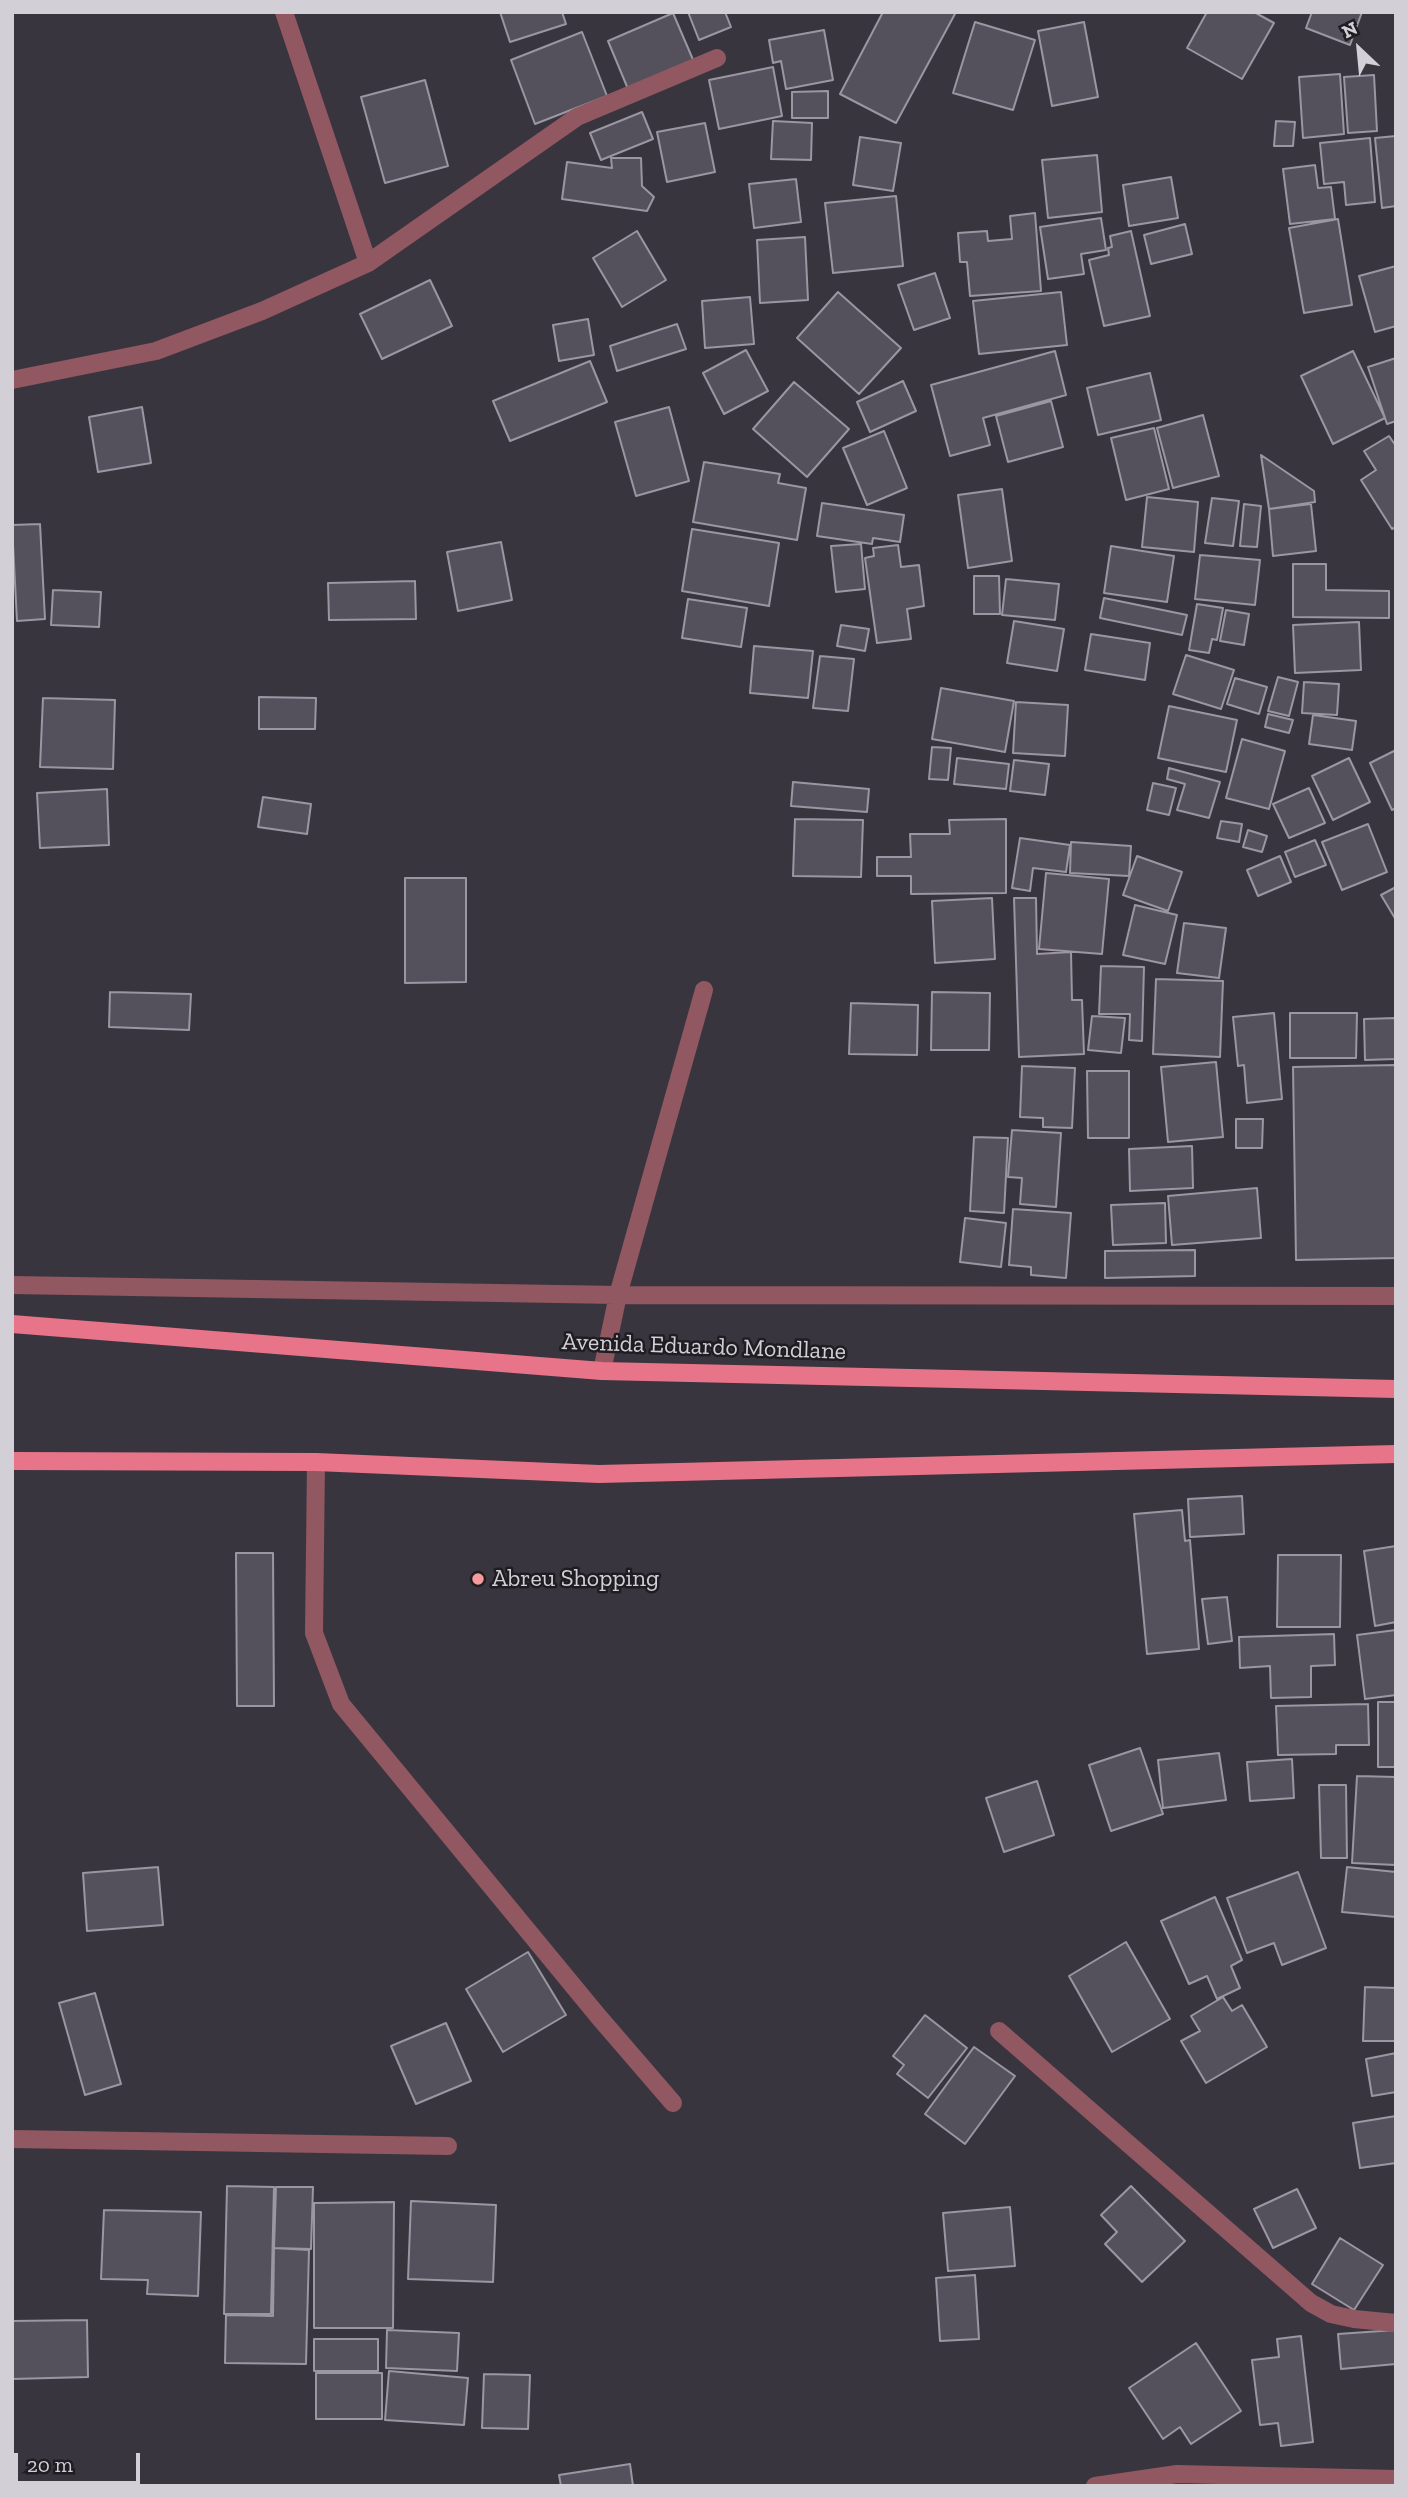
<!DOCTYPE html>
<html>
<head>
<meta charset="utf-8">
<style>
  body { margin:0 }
  #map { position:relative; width:1408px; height:2498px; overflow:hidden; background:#39353f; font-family:"Zilla Slab",serif }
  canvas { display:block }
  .frame { position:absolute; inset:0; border:14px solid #d2d0d6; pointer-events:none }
  .north { position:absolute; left:1324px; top:14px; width:70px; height:70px; -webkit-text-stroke:5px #1f1d22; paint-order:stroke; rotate:334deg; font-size:19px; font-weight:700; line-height:28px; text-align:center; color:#d2d0d6 }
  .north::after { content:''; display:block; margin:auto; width:24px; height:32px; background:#d2d0d6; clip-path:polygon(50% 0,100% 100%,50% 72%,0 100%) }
  .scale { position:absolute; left:14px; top:2453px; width:126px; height:32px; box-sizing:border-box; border:4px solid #d2d0d6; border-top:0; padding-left:9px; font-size:21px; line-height:24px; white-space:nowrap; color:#d2d0d6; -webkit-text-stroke:5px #1f1d22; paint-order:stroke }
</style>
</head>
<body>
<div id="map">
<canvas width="1408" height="2498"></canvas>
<div class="frame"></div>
<div class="north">N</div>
<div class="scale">20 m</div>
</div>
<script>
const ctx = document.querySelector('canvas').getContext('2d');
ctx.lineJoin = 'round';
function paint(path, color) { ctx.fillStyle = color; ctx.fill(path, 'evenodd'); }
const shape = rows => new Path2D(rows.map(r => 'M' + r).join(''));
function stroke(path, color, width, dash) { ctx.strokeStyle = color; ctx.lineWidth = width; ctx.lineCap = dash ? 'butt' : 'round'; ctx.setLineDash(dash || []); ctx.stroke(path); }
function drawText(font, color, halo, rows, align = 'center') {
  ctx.font = font + ' "Zilla Slab",serif'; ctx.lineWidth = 5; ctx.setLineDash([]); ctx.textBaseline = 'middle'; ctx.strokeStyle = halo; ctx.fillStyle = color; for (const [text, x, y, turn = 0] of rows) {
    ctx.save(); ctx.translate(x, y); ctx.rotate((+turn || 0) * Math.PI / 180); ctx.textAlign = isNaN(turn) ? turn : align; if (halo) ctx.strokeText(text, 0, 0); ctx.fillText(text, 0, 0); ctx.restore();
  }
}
const building = shape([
  [500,12,562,12,566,24,510,42,500,12],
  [688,12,725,12,731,27,699,40,688,12],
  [956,12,896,123,840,94,883,12,956,12],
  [1207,12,1254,12,1274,23,1242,79,1187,48,1207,12],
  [1312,12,1362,12,1350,45,1306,28,1312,12],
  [673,13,694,62,628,89,608,41,673,13],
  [975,22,1035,40,1013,110,953,93,975,22],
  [1084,22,1098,97,1052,106,1038,31,1084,22],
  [824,30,833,80,786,89,781,61,773,63,769,40,824,30],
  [582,32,607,96,535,124,511,60,582,32],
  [773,67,782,116,719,129,709,80,773,67],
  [1340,74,1344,134,1303,138,1299,77,1340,74],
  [1374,75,1377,131,1348,133,1344,77,1374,75],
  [425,80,448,166,385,183,361,97,425,80],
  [828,91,828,118,792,118,792,92,828,91],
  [642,112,653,139,601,160,590,133,642,112],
  [773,121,812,123,811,160,771,159,773,121],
  [1276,121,1295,122,1293,146,1274,146,1276,121],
  [705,123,715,172,667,182,657,132,705,123],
  [1396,136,1396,206,1382,208,1375,138,1396,136],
  [860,137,901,143,893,191,853,185,860,137],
  [1370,138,1375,202,1346,205,1344,182,1324,184,1320,143,1370,138],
  [1097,155,1102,212,1048,218,1042,160,1097,155],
  [611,158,641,158,642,186,654,197,647,211,562,199,567,162,612,168,611,158],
  [1315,165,1318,188,1331,187,1335,219,1290,224,1283,169,1315,165],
  [1171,177,1178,218,1129,226,1123,185,1171,177],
  [796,179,801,222,754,228,749,184,796,179],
  [896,196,903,266,833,273,825,203,896,196],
  [1035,213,1041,291,970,296,967,262,960,262,958,233,987,231,988,241,1012,239,1010,216,1035,213],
  [1101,218,1106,250,1081,254,1084,274,1048,279,1040,227,1101,218],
  [1338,219,1352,305,1304,313,1289,228,1338,219],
  [1185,224,1192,254,1151,264,1144,235,1185,224],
  [637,231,666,280,622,307,593,258,637,231],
  [1131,231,1150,316,1104,326,1089,260,1109,255,1108,248,1112,247,1110,236,1131,231],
  [805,237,808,300,760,303,757,240,805,237],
  [1396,266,1396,326,1375,332,1359,276,1396,266],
  [935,273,950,318,914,330,898,285,935,273],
  [430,280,452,326,382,359,360,314,430,280],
  [838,292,901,348,859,394,797,338,838,292],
  [1061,292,1067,345,979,354,973,301,1061,292],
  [750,297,754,344,705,348,702,301,750,297],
  [588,319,594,355,559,361,553,325,588,319],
  [677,324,686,349,617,371,610,346,677,324],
  [746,350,768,391,724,414,703,373,746,350],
  [1055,351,1066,395,983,418,990,445,950,456,931,385,1055,351],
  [1353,351,1385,418,1333,444,1301,376,1353,351],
  [1396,358,1396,421,1387,424,1368,367,1396,358],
  [590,361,607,402,510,441,493,401,590,361],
  [1150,373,1161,420,1098,435,1087,388,1150,373],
  [903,381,916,411,870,432,857,402,903,381],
  [794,382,849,429,807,477,753,429,794,382],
  [1051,401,1063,447,1008,462,996,416,1051,401],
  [142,407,151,463,98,472,89,417,142,407],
  [669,407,689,481,636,496,615,422,669,407],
  [1203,415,1219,476,1173,488,1157,428,1203,415],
  [1154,428,1169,489,1126,500,1111,438,1154,428],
  [884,431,907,488,867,505,843,448,884,431],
  [1389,436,1396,446,1396,527,1392,529,1361,480,1376,470,1364,451,1389,436],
  [1261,455,1314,491,1315,502,1269,509,1261,455],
  [704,462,780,474,778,483,806,488,797,540,693,522,704,462],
  [1002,489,1012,561,968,568,958,495,1002,489],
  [1147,497,1198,502,1194,552,1142,547,1147,497],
  [1212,498,1239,501,1233,546,1205,543,1212,498],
  [822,503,904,515,900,542,873,538,872,544,817,536,822,503],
  [1244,504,1261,506,1257,547,1240,546,1244,504],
  [1311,504,1316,551,1273,556,1269,509,1311,504],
  [40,524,45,619,17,621,12,525,40,524],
  [692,529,779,543,769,606,682,591,692,529],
  [501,542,512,600,458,611,447,552,501,542],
  [861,544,865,589,836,592,831,546,861,544],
  [898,545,901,567,919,565,924,606,907,609,911,639,877,643,865,558,874,556,873,548,898,545],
  [1111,546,1174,556,1167,602,1104,593,1111,546],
  [1200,555,1260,560,1255,605,1195,599,1200,555],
  [1293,564,1326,564,1326,590,1389,591,1389,618,1293,617,1293,564],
  [974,576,999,576,1000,614,974,614,974,576],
  [1006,579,1059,584,1055,620,1002,615,1006,579],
  [415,581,416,619,329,620,328,583,415,581],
  [53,590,101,592,99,627,51,625,53,590],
  [1104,598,1187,615,1182,635,1100,618,1104,598],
  [688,599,747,608,741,647,682,638,688,599],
  [1197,604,1223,608,1217,640,1212,639,1209,653,1189,650,1197,604],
  [1226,610,1249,614,1244,645,1220,641,1226,610],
  [1014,621,1064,629,1057,671,1007,663,1014,621],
  [1359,622,1361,670,1295,673,1293,625,1359,622],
  [841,625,869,629,865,651,837,646,841,625],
  [1091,634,1150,643,1145,680,1085,670,1091,634],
  [754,646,813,651,808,698,750,693,754,646],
  [1186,655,1234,670,1221,709,1173,694,1186,655],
  [820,656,854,659,848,711,813,708,820,656],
  [1278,677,1298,682,1289,716,1268,711,1278,677],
  [1235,678,1267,687,1259,714,1227,704,1235,678],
  [1304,682,1339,684,1337,715,1302,713,1304,682],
  [941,688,1014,701,1005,752,932,739,941,688],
  [259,697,316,698,315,729,259,729,259,697],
  [43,698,115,700,113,769,40,767,43,698],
  [1016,702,1068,705,1065,756,1013,753,1016,702],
  [1169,706,1237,720,1226,772,1158,758,1169,706],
  [1268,714,1293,720,1289,733,1265,727,1268,714],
  [1313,715,1356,721,1352,750,1309,744,1313,715],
  [1242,739,1285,751,1269,809,1226,798,1242,739],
  [932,747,951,748,948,780,929,779,932,747],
  [1396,750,1396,808,1392,810,1370,763,1396,750],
  [957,758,1009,764,1006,789,954,784,957,758],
  [1349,758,1370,802,1333,820,1312,776,1349,758],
  [1014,760,1049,764,1045,795,1010,791,1014,760],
  [1169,768,1220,782,1209,818,1177,810,1185,784,1167,779,1169,768],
  [793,782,869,789,867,812,791,806,793,782],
  [1153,783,1176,788,1169,815,1147,810,1153,783],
  [1309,788,1325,823,1289,838,1273,804,1309,788],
  [107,789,109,845,40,848,37,793,107,789],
  [263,797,311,804,307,834,258,827,263,797],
  [795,819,863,820,861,877,793,876,795,819],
  [1006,819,1006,893,911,894,911,876,877,876,877,857,911,857,910,834,950,834,949,820,1006,819],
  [1221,821,1242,824,1239,842,1217,838,1221,821],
  [1368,824,1387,872,1342,890,1322,842,1368,824],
  [1248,830,1267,836,1262,852,1243,847,1248,830],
  [1020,838,1070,845,1066,872,1033,868,1030,891,1012,888,1020,838],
  [1315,840,1326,865,1295,877,1285,852,1315,840],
  [1071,842,1131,846,1129,876,1070,873,1071,842],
  [1137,856,1182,872,1168,911,1123,895,1137,856],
  [1280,856,1291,882,1258,896,1247,870,1280,856],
  [1046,873,1109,879,1102,954,1039,949,1046,873],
  [405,878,466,878,466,982,405,983,405,878],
  [1396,887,1396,920,1381,895,1396,887],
  [992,898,995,959,935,963,932,901,992,898],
  [1014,898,1036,898,1037,954,1071,952,1072,1000,1082,1000,1084,1054,1019,1057,1014,898],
  [1135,905,1177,915,1165,964,1123,955,1135,905],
  [1184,923,1226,928,1219,978,1177,973,1184,923],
  [1101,966,1144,967,1142,1041,1129,1040,1130,1014,1099,1014,1101,966],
  [1156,979,1223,981,1220,1057,1153,1054,1156,979],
  [110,992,191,994,189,1030,109,1027,110,992],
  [932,992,990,993,989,1050,931,1050,932,992],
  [851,1003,918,1005,917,1055,849,1054,851,1003],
  [1274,1013,1282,1099,1247,1103,1244,1065,1238,1066,1233,1017,1274,1013],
  [1290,1013,1357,1013,1356,1058,1290,1058,1290,1013],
  [1092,1016,1125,1018,1121,1053,1088,1050,1092,1016],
  [1396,1018,1396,1059,1365,1060,1364,1019,1396,1018],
  [1216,1062,1223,1137,1168,1142,1161,1067,1216,1062],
  [1396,1065,1396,1258,1296,1260,1293,1067,1396,1065],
  [1022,1066,1075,1068,1072,1128,1043,1127,1043,1118,1020,1117,1022,1066],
  [1087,1071,1129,1071,1129,1138,1088,1138,1087,1071],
  [1236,1119,1263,1119,1262,1148,1236,1148,1236,1119],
  [1012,1130,1061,1133,1056,1207,1020,1204,1022,1178,1008,1177,1012,1130],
  [974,1137,1008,1138,1004,1213,970,1211,974,1137],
  [1192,1146,1193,1188,1130,1191,1129,1149,1192,1146],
  [1257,1188,1261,1238,1172,1245,1168,1196,1257,1188],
  [1165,1203,1166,1243,1113,1245,1111,1205,1165,1203],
  [1013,1209,1071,1213,1066,1278,1031,1275,1031,1267,1009,1265,1013,1209],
  [965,1218,1006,1223,1001,1267,960,1262,965,1218],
  [1195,1250,1195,1276,1105,1278,1105,1251,1195,1250],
  [1242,1496,1244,1534,1190,1537,1188,1499,1242,1496],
  [1182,1510,1185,1541,1190,1540,1199,1649,1147,1654,1134,1514,1182,1510],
  [1396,1546,1396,1622,1375,1626,1364,1551,1396,1546],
  [236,1553,273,1553,274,1706,237,1706,236,1553],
  [1278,1555,1341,1555,1340,1627,1277,1627,1278,1555],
  [1227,1597,1232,1641,1208,1644,1202,1599,1227,1597],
  [1396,1630,1396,1695,1365,1699,1357,1635,1396,1630],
  [1334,1634,1335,1665,1311,1666,1311,1697,1271,1698,1270,1666,1240,1668,1239,1637,1334,1634],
  [1378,1702,1396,1702,1396,1767,1378,1767,1378,1702],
  [1368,1704,1369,1745,1336,1745,1336,1754,1278,1755,1276,1706,1368,1704],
  [1140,1748,1163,1814,1111,1831,1089,1765,1140,1748],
  [1219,1753,1226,1800,1163,1808,1158,1760,1219,1753],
  [1292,1759,1294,1798,1250,1801,1247,1762,1292,1759],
  [1357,1776,1396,1777,1396,1865,1352,1863,1357,1776],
  [1037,1781,1054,1835,1004,1852,986,1798,1037,1781],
  [1319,1785,1346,1785,1347,1858,1321,1858,1319,1785],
  [158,1867,163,1925,87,1931,83,1873,158,1867],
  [1347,1867,1396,1872,1396,1917,1342,1912,1347,1867],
  [1298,1872,1326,1948,1282,1965,1274,1943,1247,1953,1227,1898,1298,1872],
  [1215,1897,1242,1960,1231,1966,1240,1988,1217,1999,1207,1976,1189,1984,1161,1921,1215,1897],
  [1126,1942,1170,2019,1112,2052,1069,1976,1126,1942],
  [528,1952,566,2015,503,2052,466,1989,528,1952],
  [1365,1987,1396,1988,1396,2041,1363,2041,1365,1987],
  [95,1993,121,2084,85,2095,59,2003,95,1993],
  [1223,1997,1232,2011,1242,2005,1267,2047,1206,2083,1181,2041,1200,2031,1191,2016,1223,1997],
  [925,2015,967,2048,928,2098,897,2074,904,2065,893,2056,925,2015],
  [446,2023,471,2081,416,2104,391,2046,446,2023],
  [974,2047,1015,2076,965,2144,925,2114,974,2047],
  [1396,2053,1396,2092,1372,2096,1366,2059,1396,2053],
  [1396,2116,1396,2163,1360,2168,1353,2123,1396,2116],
  [227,2186,274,2187,271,2314,224,2314,227,2186],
  [1131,2186,1185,2241,1142,2282,1105,2244,1117,2232,1101,2215,1131,2186],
  [276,2187,313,2187,311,2249,274,2248,276,2187],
  [1297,2189,1316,2228,1273,2248,1254,2209,1297,2189],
  [411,2201,496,2205,493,2282,408,2279,411,2201],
  [394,2202,393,2328,314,2328,314,2203,394,2202],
  [1010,2207,1015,2266,948,2271,943,2213,1010,2207],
  [104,2210,201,2212,198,2296,147,2294,148,2280,101,2279,104,2210],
  [1340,2238,1383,2265,1354,2310,1312,2284,1340,2238],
  [274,2248,309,2250,306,2364,225,2363,226,2315,273,2316,274,2248],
  [975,2275,979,2339,940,2341,936,2278,975,2275],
  [87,2320,88,2377,12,2379,12,2321,87,2320],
  [387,2330,459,2333,457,2371,386,2368,387,2330],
  [1396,2330,1396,2364,1341,2369,1338,2334,1396,2330],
  [1301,2336,1313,2442,1281,2446,1278,2423,1260,2425,1252,2360,1279,2357,1277,2339,1301,2336],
  [314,2339,378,2339,378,2371,314,2371,314,2339],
  [1196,2343,1241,2411,1191,2444,1180,2427,1163,2439,1129,2388,1196,2343],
  [389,2371,468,2378,464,2425,385,2420,389,2371],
  [316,2373,382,2373,382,2419,316,2419,316,2373],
  [484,2374,530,2375,528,2429,482,2428,484,2374],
  [630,2464,633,2486,561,2486,559,2475,630,2464]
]);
const minor = shape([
  [284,12,368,263],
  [12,380,156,351,262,311,368,263,577,117,717,58],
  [12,1285,618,1295,1396,1296],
  [602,1371,618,1295,704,990],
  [316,1462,314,1633,341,1704,598,2016,673,2103],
  [999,2031,1311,2303,1331,2314,1354,2319,1396,2323],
  [12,2139,448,2146],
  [1095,2486,1177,2474,1396,2479]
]);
const major = shape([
  [12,1324,602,1371,1396,1389],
  [12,1461,316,1462,599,1474,1396,1454]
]);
const markers = [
  [478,1579,7,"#f59b9c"]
];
const streetNames = [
  ["Avenida Eduardo Mondlane",704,1347,2]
];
const poiNames = [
  ["Abreu Shopping",492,1579]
];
paint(building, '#55515c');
stroke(building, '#9a96a2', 2);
stroke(minor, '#915861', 18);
stroke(major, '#e77489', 18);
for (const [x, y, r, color] of markers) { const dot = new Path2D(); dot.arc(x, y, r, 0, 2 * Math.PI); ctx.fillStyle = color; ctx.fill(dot); stroke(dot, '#1f1d22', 2.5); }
drawText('24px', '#d2d0d6', '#1f1d22', streetNames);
drawText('24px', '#d2d0d6', '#1f1d22', poiNames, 'left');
</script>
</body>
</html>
